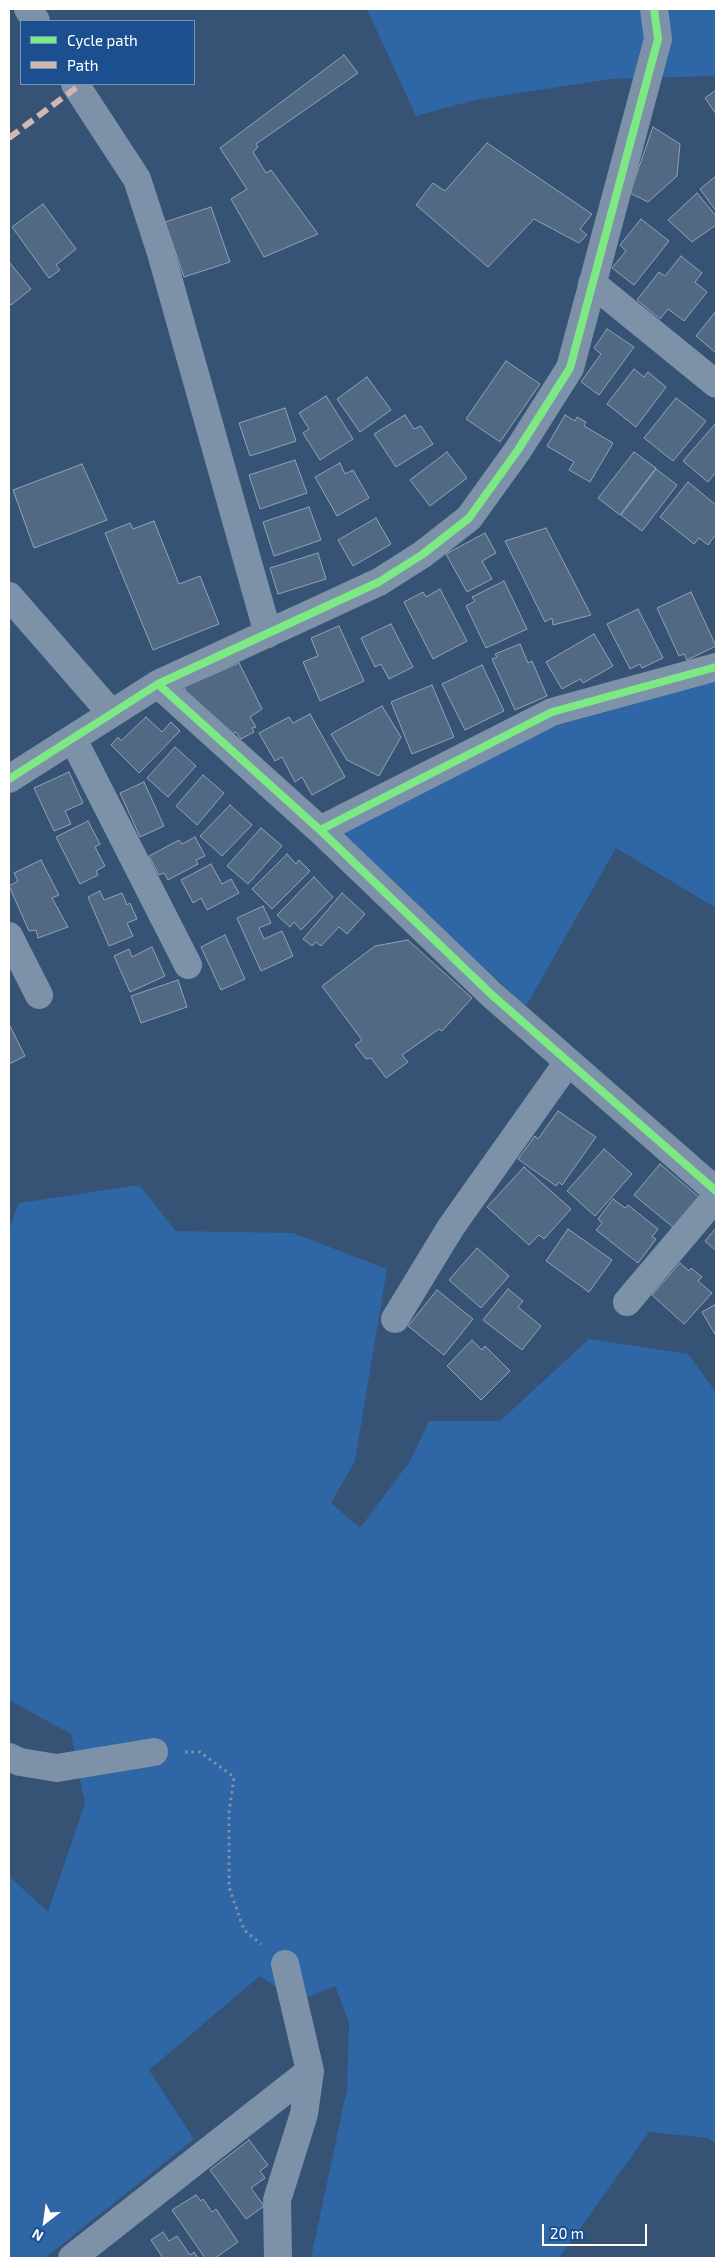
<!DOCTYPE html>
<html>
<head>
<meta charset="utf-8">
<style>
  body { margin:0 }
  #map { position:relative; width:725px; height:2267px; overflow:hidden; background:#365274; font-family:"Exo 2",sans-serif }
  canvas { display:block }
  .frame { position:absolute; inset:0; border:10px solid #fff; pointer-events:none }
  .legend { position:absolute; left:20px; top:20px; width:175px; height:65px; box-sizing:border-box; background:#1b4f8f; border:1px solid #7695bc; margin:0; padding:6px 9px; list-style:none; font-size:15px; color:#fff }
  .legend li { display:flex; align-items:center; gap:10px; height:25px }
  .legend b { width:25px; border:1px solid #7695bc }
  .north { position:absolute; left:20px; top:2197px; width:50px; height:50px; -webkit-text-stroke:4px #1b4f8f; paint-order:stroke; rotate:210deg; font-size:14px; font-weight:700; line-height:20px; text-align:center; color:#fff }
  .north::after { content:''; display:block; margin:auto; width:18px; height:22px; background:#fff; clip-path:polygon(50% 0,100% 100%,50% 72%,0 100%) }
  .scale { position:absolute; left:542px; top:2224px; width:105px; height:22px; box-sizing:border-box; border:2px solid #fff; border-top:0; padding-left:6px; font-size:15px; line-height:18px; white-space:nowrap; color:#fff; -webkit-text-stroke:4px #1b4f8f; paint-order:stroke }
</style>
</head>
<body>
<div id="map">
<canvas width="725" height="2267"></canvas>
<div class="frame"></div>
<ul class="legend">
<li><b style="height:6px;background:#7ce984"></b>Cycle path</li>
<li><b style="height:6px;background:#d1b7ad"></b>Path</li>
</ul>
<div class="north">N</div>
<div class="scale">20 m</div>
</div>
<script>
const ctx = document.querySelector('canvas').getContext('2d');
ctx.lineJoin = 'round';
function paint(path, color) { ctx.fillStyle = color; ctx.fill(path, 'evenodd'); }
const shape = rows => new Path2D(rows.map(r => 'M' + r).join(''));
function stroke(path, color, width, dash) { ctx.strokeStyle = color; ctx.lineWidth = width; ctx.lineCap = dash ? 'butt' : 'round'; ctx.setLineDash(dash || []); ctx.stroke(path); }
const green = shape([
  [367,9,716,9,716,76,610,79,475,100,416,116],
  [716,680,716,908,616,848,526,1006,337,835,543,730],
  [139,1185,176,1231,293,1233,387,1269,355,1461,331,1503,360,1528,410,1461,429,1421,500,1421,589,1339,688,1354,716,1392,716,2144,708,2138,649,2132,559,2258,311,2258,347,2089,349,2023,335,1986,297,2002,260,1976,149,2070,194,2139,45,2258,9,2258,9,1873,10,1877,48,1912,85,1803,71,1734,9,1700,9,1229,19,1203]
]);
const building = shape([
  [344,55,358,73,256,144,258,147,253,152,266,173,271,170,318,234,264,257,231,199,247,189,220,148,344,55],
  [716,90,716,114,705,98,716,90],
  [653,127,680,144,677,176,648,202,630,193,653,127],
  [487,143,592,214,580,229,587,235,579,243,534,219,488,267,416,205,433,183,445,191,487,143],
  [716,176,716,211,700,189,716,176],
  [697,193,716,216,716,225,692,242,668,220,697,193],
  [43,204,76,249,56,265,60,270,49,278,12,227,43,204],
  [211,207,230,262,184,277,165,222,211,207],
  [641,219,669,241,634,285,612,268,626,251,620,245,641,219],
  [681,256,702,273,695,282,707,292,684,321,668,309,660,319,637,300,659,272,665,276,681,256],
  [9,262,31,289,11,305,9,302,9,262],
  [716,311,716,353,696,336,716,311],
  [607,329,634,347,599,395,581,382,601,354,594,348,607,329],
  [506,361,540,384,500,442,466,419,506,361],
  [634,369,644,377,648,372,666,387,636,427,607,404,634,369],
  [367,377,391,410,360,432,337,399,367,377],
  [326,396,353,439,320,460,303,433,309,429,299,413,326,396],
  [676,398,706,421,673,461,644,438,676,398],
  [285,408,296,441,250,456,239,423,285,408],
  [405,415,414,429,421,426,433,444,396,467,374,434,405,415],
  [565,415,575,421,577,417,586,422,584,426,613,443,590,482,569,470,574,462,547,446,565,415],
  [716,423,716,472,708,482,683,461,716,423],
  [447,452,467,478,430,506,410,480,447,452],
  [634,452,656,468,620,515,598,498,634,452],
  [295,460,307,493,260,509,249,475,295,460],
  [340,463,345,474,353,470,369,498,337,516,315,477,340,463],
  [82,464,107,520,34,548,13,490,82,464],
  [656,469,677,485,642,531,621,515,656,469],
  [688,482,716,505,716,534,708,545,699,538,694,544,660,517,688,482],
  [309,507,321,540,274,556,263,522,309,507],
  [376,518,391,544,353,566,338,540,376,518],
  [154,521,179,584,200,576,219,624,153,650,105,533,130,523,133,529,154,521],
  [546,528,591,615,553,625,552,618,545,622,505,541,546,528],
  [485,533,496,553,482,561,492,579,467,592,446,554,485,533],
  [318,553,326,579,278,594,270,568,318,553],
  [504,581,527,629,486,648,466,606,475,601,472,597,504,581],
  [440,589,467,641,433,659,404,602,423,592,426,597,440,589],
  [691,592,716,646,687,660,684,654,679,656,657,608,691,592],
  [638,609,663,658,642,668,640,664,630,669,607,624,638,609],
  [391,624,413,667,389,679,381,664,375,667,361,638,391,624],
  [339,626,364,681,320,701,303,662,318,656,311,638,339,626],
  [594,634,613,666,583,683,580,679,562,689,546,662,594,634],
  [520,644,528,663,532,661,547,696,515,710,492,659,497,657,495,654,520,644],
  [239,663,262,709,250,717,256,727,252,728,254,732,241,739,236,732,228,735,190,701,184,687,239,663],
  [482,665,504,711,465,730,442,684,482,665],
  [432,685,454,737,412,754,391,702,432,685],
  [382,706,401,737,379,776,347,760,331,734,382,706],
  [310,714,345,777,312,795,302,777,295,782,282,757,275,761,259,733,289,717,293,723,310,714],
  [146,717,162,732,171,722,180,731,139,773,111,745,118,737,121,741,146,717],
  [175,747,196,766,168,797,147,778,175,747],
  [69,772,83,803,65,811,71,824,54,831,34,788,69,772],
  [203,775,224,793,197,825,176,806,203,775],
  [144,782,164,826,140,837,120,793,144,782],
  [230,805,252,825,222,856,200,836,230,805],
  [88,821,100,844,95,847,105,866,96,871,98,875,80,884,56,837,88,821],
  [261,828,282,846,248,884,227,866,261,828],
  [195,837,205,856,196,860,198,864,168,880,164,873,159,875,149,856,179,840,182,844,195,837],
  [287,854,296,864,299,860,310,871,272,909,252,889,287,854],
  [41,860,59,895,52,898,68,927,38,938,36,930,29,931,9,886,18,881,14,873,41,860],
  [211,864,222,884,231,879,239,893,207,910,201,898,193,903,181,880,211,864],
  [314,877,333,897,301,930,294,922,290,927,277,915,314,877],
  [100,891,104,900,122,893,127,905,130,903,137,919,127,923,133,936,109,946,88,897,100,891],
  [342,893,365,914,347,934,339,927,321,946,316,942,312,946,303,939,342,893],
  [263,906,271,923,259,928,264,939,282,931,293,956,261,971,237,918,263,906],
  [225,935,245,979,221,990,201,947,225,935],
  [408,940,472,998,442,1031,439,1029,402,1055,408,1062,386,1078,371,1058,366,1059,355,1045,362,1040,322,986,375,946,408,940],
  [152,947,165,976,130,992,114,956,129,949,132,957,152,947],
  [178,980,187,1007,141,1023,131,996,178,980],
  [9,1024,25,1056,9,1064,9,1024],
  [558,1111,596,1137,562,1185,559,1182,556,1186,518,1159,535,1136,538,1139,558,1111],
  [604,1149,632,1174,595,1216,567,1191,604,1149],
  [660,1164,699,1197,674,1228,634,1195,660,1164],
  [524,1167,571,1209,544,1239,539,1235,529,1245,487,1207,524,1167],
  [613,1199,625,1208,628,1205,658,1229,652,1237,656,1239,638,1263,596,1230,602,1223,598,1219,613,1199],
  [716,1228,716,1251,705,1241,716,1228],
  [568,1229,612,1260,589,1292,546,1261,568,1229],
  [477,1248,509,1276,481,1308,449,1280,477,1248],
  [680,1263,689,1271,691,1268,702,1277,698,1281,712,1293,684,1324,652,1295,680,1263],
  [508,1289,523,1301,518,1307,541,1326,522,1350,483,1320,508,1289],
  [437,1290,473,1319,444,1355,408,1326,437,1290],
  [716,1304,716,1336,702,1312,716,1304],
  [472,1340,482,1350,485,1346,510,1371,481,1400,447,1366,472,1340],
  [249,2140,268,2165,260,2171,265,2178,251,2188,264,2206,246,2219,210,2170,249,2140],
  [196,2195,201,2201,203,2199,212,2212,216,2209,238,2242,215,2258,205,2258,172,2210,196,2195],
  [163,2232,169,2241,177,2236,190,2255,194,2252,198,2258,163,2258,151,2240,163,2232]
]);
const path = shape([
  [185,1752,200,1752,234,1777,229,1812,229,1887,244,1930,261,1944]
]);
const minor = shape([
  [28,9,36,21],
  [75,84,137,179,161,253,268,634],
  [592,283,716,384],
  [9,596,111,713],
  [158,684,320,830,492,995,716,1191],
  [73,739,188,965],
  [9,779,158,684,379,582,423,554,469,518,518,450,570,368,658,39,654,9],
  [320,830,552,712,716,667],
  [9,936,39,995],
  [627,1302,716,1197],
  [395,1319,451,1227,568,1062],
  [9,1757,20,1762,57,1768,154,1752],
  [72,2258,310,2071],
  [278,2258,277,2200,304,2114,310,2071,285,1964]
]);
const quiet = shape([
  [9,138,77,87]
]);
const cycleway = shape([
  [158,684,320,830,492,995,716,1191],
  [9,779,158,684,379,582,423,554,469,518,518,450,570,368,658,39,654,9],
  [320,830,552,712,716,667]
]);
paint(green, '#2f66a5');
paint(building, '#526984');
stroke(building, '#92a2b6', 1);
stroke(path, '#7d92a8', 3, [2.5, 4]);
stroke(minor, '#7d92a8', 28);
stroke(quiet, '#d1b7ad', 6, [12, 6]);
stroke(cycleway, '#7ce984', 8);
</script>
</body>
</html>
